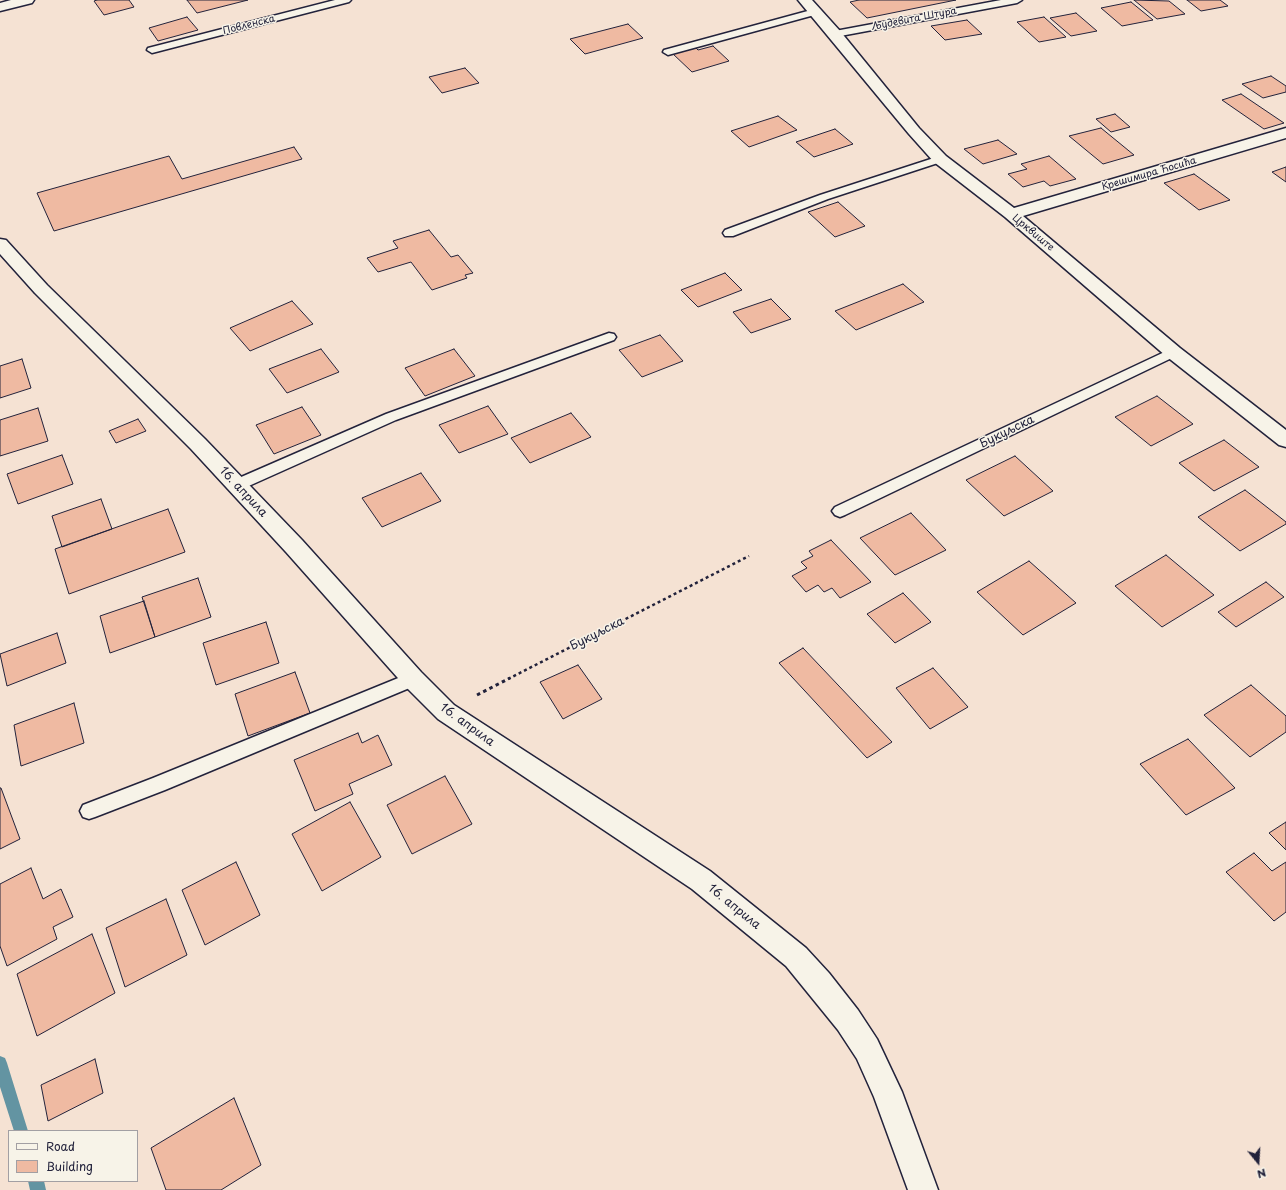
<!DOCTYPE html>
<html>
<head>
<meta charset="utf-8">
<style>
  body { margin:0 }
  #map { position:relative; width:1286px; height:1190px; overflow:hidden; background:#f5e2d3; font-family:"Playpen Sans",sans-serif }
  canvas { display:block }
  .legend { position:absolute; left:8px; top:1130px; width:130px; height:52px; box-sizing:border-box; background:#f7f3e8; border:1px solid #a29fa3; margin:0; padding:5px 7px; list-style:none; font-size:12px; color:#22223b }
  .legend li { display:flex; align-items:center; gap:8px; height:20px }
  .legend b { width:20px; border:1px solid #a29fa3 }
  .north { position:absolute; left:1238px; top:1142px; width:40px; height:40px; -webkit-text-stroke:3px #f7f3e8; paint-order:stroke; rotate:162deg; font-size:11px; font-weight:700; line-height:16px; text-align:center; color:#22223b }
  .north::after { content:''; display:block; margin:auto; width:14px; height:18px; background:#22223b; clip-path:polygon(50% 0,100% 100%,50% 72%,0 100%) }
</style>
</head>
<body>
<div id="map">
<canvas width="1286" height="1190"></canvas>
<ul class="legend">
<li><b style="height:5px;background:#f7f3e8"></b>Road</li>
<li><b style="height:11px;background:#efbaa2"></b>Building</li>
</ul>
<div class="north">N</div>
</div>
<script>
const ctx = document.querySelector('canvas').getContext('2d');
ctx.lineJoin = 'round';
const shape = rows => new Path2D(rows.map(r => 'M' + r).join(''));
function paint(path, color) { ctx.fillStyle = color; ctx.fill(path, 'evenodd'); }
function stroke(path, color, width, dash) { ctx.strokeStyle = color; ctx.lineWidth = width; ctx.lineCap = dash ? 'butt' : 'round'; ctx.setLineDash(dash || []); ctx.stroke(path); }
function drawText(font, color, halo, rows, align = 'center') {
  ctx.font = font + ' "Playpen Sans",sans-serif'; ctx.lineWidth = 3; ctx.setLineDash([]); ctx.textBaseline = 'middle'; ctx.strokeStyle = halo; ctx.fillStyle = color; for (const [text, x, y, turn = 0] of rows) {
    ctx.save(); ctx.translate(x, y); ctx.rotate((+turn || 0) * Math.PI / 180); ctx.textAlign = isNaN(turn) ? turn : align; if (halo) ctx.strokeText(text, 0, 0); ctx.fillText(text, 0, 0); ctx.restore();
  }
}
const stream = shape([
  [0,1056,5,1058,7,1063,28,1131,14,1131,0,1087,0,1056],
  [28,1181,44,1181,46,1190,30,1190,28,1181]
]);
const building = shape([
  [97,0,129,0,134,7,104,15,94,1,97,0],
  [187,0,248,0,197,13,187,0],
  [859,0,956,0,867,18,850,2,859,0],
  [1134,0,1169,1,1185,14,1157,19,1134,0],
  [1187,0,1220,0,1228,6,1201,11,1187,0],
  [1131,2,1153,20,1122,26,1101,8,1131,2],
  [1076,13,1097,31,1071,36,1050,18,1076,13],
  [187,17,198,30,158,41,149,28,187,17],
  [1044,17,1066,37,1039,42,1017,22,1044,17],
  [967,20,982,34,945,40,931,26,967,20],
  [628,24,643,38,585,54,570,39,628,24],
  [713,46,729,61,692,72,672,53,695,47,698,50,713,46],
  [465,68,479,83,442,93,429,77,465,68],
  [1271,76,1286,86,1286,92,1263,98,1242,84,1271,76],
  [1241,94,1284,123,1264,129,1222,100,1241,94],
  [1115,114,1130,127,1111,132,1096,119,1115,114],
  [778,116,797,130,749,147,731,131,778,116],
  [1101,128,1134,155,1103,164,1069,136,1101,128],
  [835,129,853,144,814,157,796,142,835,129],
  [998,140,1017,154,983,164,964,149,998,140],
  [294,147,302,159,54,231,37,193,169,156,182,179,294,147],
  [1049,156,1076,179,1050,186,1044,181,1023,187,1008,174,1027,169,1021,164,1049,156],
  [1286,167,1286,182,1272,172,1286,167],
  [1194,174,1230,200,1199,210,1164,183,1194,174],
  [838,202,865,226,835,237,808,212,838,202],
  [429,230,451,257,458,255,473,273,465,275,467,278,432,290,411,262,378,272,367,258,398,248,393,241,429,230],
  [725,273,742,290,698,307,681,290,725,273],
  [903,284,924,302,856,330,835,311,903,284],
  [771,299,791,319,751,333,733,312,771,299],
  [292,301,313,324,250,351,230,328,292,301],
  [660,335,683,361,642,377,619,350,660,335],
  [321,349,339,372,287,393,269,369,321,349],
  [454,349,475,376,425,396,405,368,454,349],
  [22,359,31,388,0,398,0,366,22,359],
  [1157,396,1193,424,1151,446,1115,417,1157,396],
  [488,406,508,434,459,453,439,425,488,406],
  [302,407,321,435,274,454,256,425,302,407],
  [38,408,48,441,0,456,0,420,38,408],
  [571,413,591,437,530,463,511,438,571,413],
  [138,419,146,431,116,443,109,431,138,419],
  [1224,440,1259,467,1214,491,1179,463,1224,440],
  [62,455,73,484,18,504,7,474,62,455],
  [1015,456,1053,491,1004,516,966,480,1015,456],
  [421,473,441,501,382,527,362,498,421,473],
  [1245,490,1286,522,1286,524,1240,551,1198,517,1245,490],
  [101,499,112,529,62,547,52,516,101,499],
  [168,509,185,552,69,594,55,549,168,509],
  [911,513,946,550,895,575,860,538,911,513],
  [831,540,871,582,840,598,832,588,824,592,818,585,806,592,792,576,807,568,801,562,813,556,809,551,831,540],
  [1166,555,1214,595,1162,627,1115,586,1166,555],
  [1029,561,1076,603,1023,635,977,592,1029,561],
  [198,578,211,617,155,637,142,597,198,578],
  [1266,582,1284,597,1236,627,1218,612,1266,582],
  [903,593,931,622,895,643,867,614,903,593],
  [144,601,155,637,110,653,100,616,144,601],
  [266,622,279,663,216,685,203,643,266,622],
  [57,633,66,663,7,686,0,654,57,633],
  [803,648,892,742,867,758,779,663,803,648],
  [578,665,602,699,563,719,540,682,578,665],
  [933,668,968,707,930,729,896,688,933,668],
  [295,672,310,713,248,736,235,694,295,672],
  [1251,685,1286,716,1286,732,1250,757,1204,715,1251,685],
  [74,703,84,743,21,766,14,725,74,703],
  [358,733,362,743,378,735,392,765,349,784,353,794,315,811,294,760,358,733],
  [1188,739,1235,788,1186,815,1140,764,1188,739],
  [445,776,472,824,412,854,387,805,445,776],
  [0,788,1,788,20,839,0,849,0,788],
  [350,802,381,857,322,891,292,834,350,802],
  [1286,822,1286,850,1269,833,1286,822],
  [1254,853,1272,871,1286,862,1286,912,1274,921,1226,872,1254,853],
  [236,862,260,915,205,945,182,890,236,862],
  [31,868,43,899,61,889,73,917,53,927,57,939,7,966,0,946,0,884,31,868],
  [166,899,187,955,125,987,106,928,166,899],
  [92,934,115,993,37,1036,17,974,92,934],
  [95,1059,103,1093,48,1121,41,1085,95,1059],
  [234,1098,261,1165,221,1190,166,1190,151,1148,234,1098]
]);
const pathFar1 = shape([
  [508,679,749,556]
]);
const path = shape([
  [477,695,510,678]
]);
const service = shape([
  [335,0,351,0,349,2,152,53,147,50,148,48,335,0],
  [1001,0,1022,0,1017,3,835,37,830,34,835,31,1001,0],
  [815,9,818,10,820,12,818,14,668,55,663,52,664,50,815,9],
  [940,156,944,157,946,159,944,161,828,199,733,236,725,236,723,233,725,230,820,195,940,156],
  [609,333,614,334,616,337,614,340,396,420,242,489,237,490,232,489,230,485,232,481,386,414,609,333],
  [1173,348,1178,349,1180,352,1178,355,845,515,840,517,835,515,832,511,835,507,1173,348],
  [413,672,419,674,421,679,419,684,165,790,95,817,89,819,83,817,80,811,83,805,153,778,413,672]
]);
const minor = shape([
  [11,0,34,0,32,3,0,11,0,3,11,0],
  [798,0,812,0,840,31,919,128,946,156,1014,208,1286,128,1286,138,1023,216,1180,348,1286,430,1286,447,1279,445,1166,356,1005,217,934,162,909,134,798,0],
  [0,239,6,240,47,285,205,439,302,540,421,672,454,705,710,871,806,948,829,973,858,1010,877,1039,902,1092,938,1190,908,1190,874,1097,857,1059,838,1030,786,966,692,889,438,719,405,686,286,552,191,449,35,293,0,254,0,239]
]);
const farStreetnames = [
  ["Људевита Штура",914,19,-11],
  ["Повленска",249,25,-14],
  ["Крешимира Ћосића",1149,174,-16],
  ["Црквиште",1033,233,40]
];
const streetNames = [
  ["Букуљска",1007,432,-26],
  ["16. априла",243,492,47],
  ["Букуљска",597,634,-27],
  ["16. априла",467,725,36],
  ["16. априла",734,907,39]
];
paint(stream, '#6394a2');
paint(building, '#efbaa2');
stroke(building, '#22223b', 1);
stroke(service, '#22223b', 3);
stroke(minor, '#22223b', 3);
stroke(pathFar1, '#22223b', 2.5, [3, 3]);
stroke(path, '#22223b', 3, [3.5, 3.5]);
paint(service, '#f7f3e8');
paint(minor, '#f7f3e8');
drawText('10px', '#22223b', '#f7f3e8', farStreetnames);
drawText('12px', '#22223b', '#f7f3e8', streetNames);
</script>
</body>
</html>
